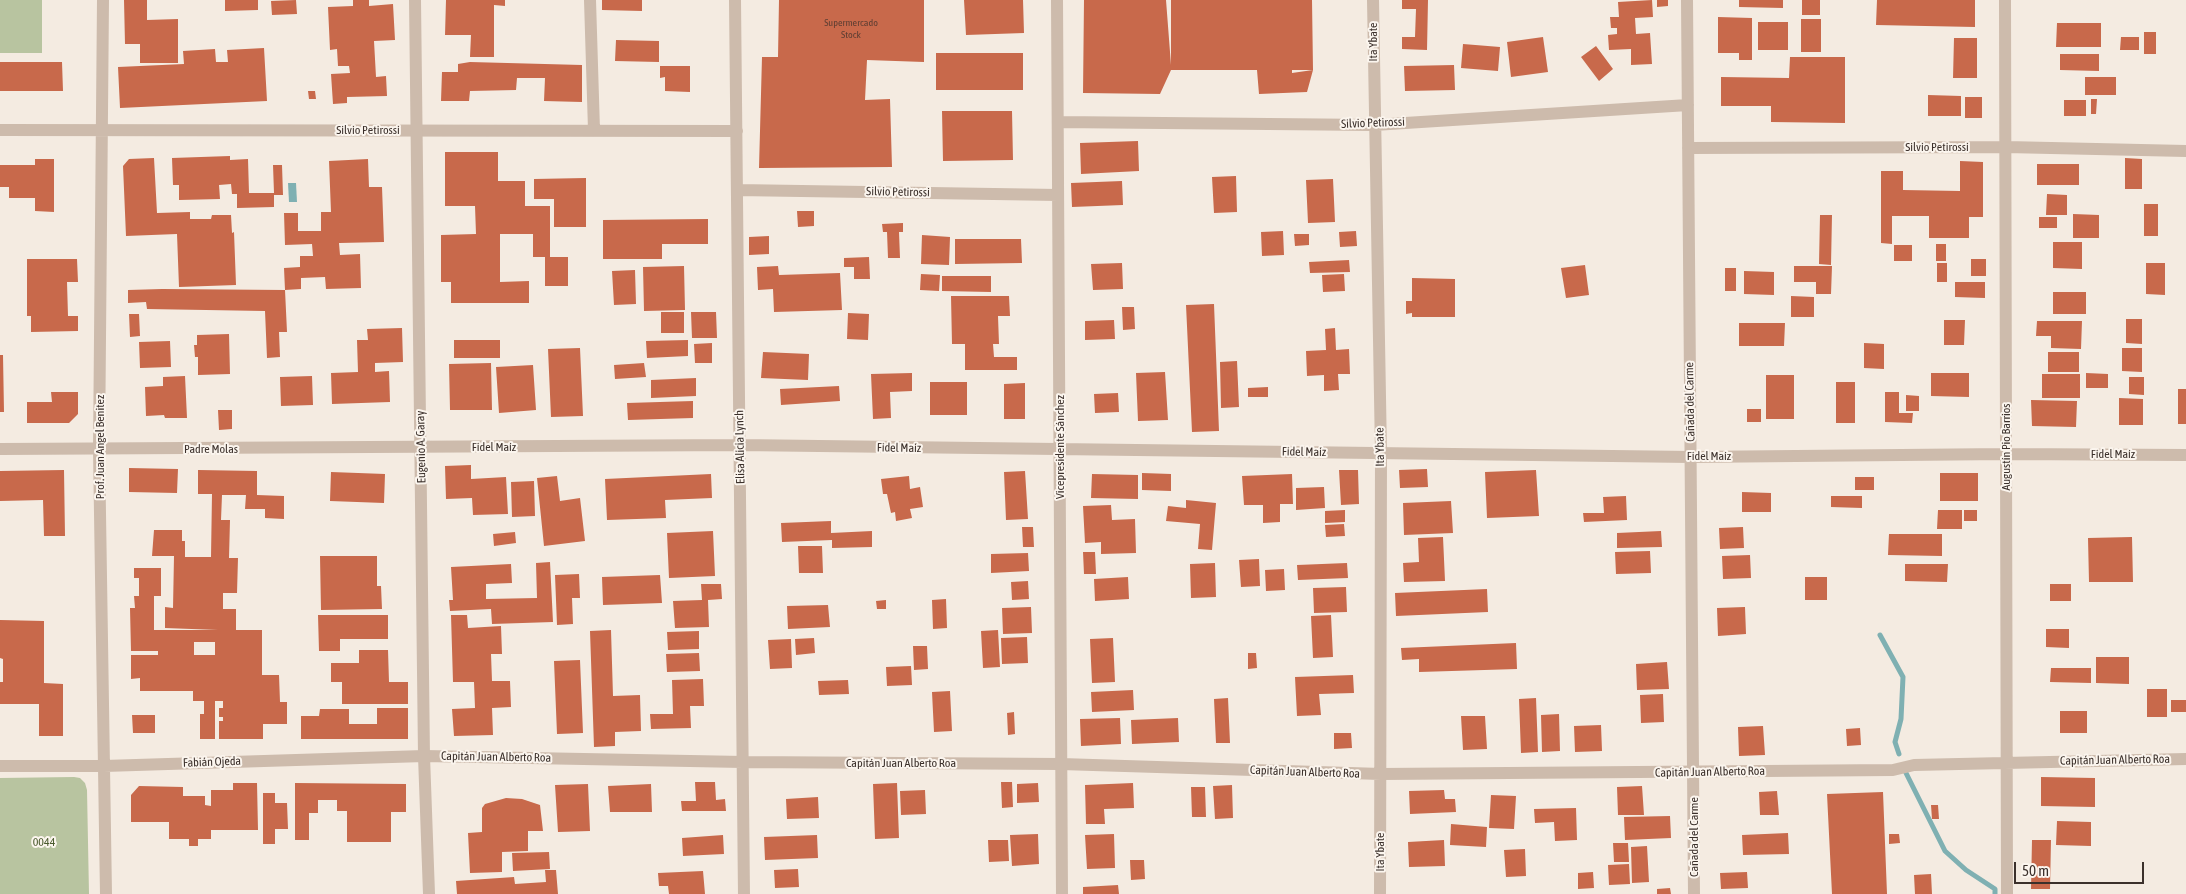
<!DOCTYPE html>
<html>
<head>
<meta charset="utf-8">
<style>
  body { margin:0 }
  #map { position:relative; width:2186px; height:894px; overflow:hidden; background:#f4ebe1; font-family:"Asap Condensed",sans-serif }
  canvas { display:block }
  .scale { position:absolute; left:2014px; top:862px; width:130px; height:22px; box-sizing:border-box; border:2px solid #3b302b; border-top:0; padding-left:6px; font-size:15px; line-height:18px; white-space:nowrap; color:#3b302b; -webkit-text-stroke:4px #fbf5ee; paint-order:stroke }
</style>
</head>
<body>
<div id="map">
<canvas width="2186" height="894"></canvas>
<div class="scale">50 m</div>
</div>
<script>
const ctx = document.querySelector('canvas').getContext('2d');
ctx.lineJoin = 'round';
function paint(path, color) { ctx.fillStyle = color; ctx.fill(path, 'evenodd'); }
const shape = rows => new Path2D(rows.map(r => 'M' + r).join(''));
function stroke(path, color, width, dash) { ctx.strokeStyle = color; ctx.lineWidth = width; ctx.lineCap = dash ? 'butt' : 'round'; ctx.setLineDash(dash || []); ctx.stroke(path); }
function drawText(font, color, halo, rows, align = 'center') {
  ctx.font = font + ' "Asap Condensed",sans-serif'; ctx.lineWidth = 4; ctx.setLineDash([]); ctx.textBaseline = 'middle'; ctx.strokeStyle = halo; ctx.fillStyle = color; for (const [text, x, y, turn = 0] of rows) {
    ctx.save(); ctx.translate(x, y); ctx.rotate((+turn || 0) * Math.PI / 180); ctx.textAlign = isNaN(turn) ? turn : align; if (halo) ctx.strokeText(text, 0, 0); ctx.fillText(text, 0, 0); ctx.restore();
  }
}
const green = shape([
  [0,0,42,0,42,53,0,53],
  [74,777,80,778,85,783,87,790,89,894,0,894,0,778]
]);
const water = shape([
  [288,183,296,183,297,202,289,202]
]);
const stream = shape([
  [1880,635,1903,677,1901,719,1895,742,1899,754],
  [1906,773,1945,851,1966,870,1995,889,1995,894]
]);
const building = shape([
  [124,0,147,0,147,20,178,19,178,63,140,63,140,44,125,44],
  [225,0,258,0,258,10,225,11],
  [296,0,297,14,272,15,271,1],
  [353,0,369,0,369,6,393,4,395,40,374,41,376,77,386,76,387,96,347,97,347,103,333,104,331,74,350,73,349,66,338,66,337,49,330,50,328,7,353,6],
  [446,0,505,0,505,6,494,5,494,57,470,57,471,35,445,35],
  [602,0,642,0,642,11,602,10],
  [779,0,924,0,924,62,867,60,865,100,890,99,892,167,759,168,762,57,778,57],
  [964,0,1023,0,1024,33,966,35],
  [1084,0,1166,0,1171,65,1171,0,1312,0,1313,70,1307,92,1259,94,1257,70,1171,70,1160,94,1083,93],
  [1292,70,1313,70,1292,73],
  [1402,0,1428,0,1427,50,1402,49,1402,37,1415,37,1416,9,1402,9],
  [1652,0,1653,17,1635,18,1636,34,1650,33,1652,64,1631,65,1631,49,1609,50,1608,35,1617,34,1617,28,1611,28,1610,17,1619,17,1618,2],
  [1657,0,1668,0,1668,6,1657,7],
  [1739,0,1783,0,1783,8,1739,7],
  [1802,0,1820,0,1820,15,1802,15],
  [1877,0,1975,0,1975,27,1876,25],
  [1718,17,1752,18,1752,60,1739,60,1739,53,1718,53],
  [1801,19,1821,19,1821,52,1801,52],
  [1758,22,1788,22,1788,50,1758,50],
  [2057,23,2101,23,2101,47,2056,47],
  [2144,32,2156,32,2156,54,2144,54],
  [1543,37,1548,72,1511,77,1507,42],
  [2121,37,2139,37,2139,50,2120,50],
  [1954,38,1977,38,1977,78,1953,78],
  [616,40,659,41,659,62,615,61],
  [1463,44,1500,47,1498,71,1461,68],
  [1596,46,1613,69,1599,81,1581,57],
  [264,48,267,101,120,108,118,67,184,64,183,51,215,49,216,62,228,62,227,50],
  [936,53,1023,53,1023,90,936,90],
  [2060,54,2099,54,2099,71,2060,70],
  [1790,57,1845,57,1845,123,1771,122,1771,106,1721,106,1721,77,1789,78],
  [0,62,62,62,63,91,0,91],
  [470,62,582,65,582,102,544,101,545,78,517,78,516,90,470,91,469,101,441,101,442,72,458,72,458,64],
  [1454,65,1455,90,1405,91,1404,66],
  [660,66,690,66,690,92,665,91,665,77,660,78],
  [2085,77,2116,77,2116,95,2085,95],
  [308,91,315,91,316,99,309,99],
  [1928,95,1961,96,1961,116,1928,116],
  [1965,97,1982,97,1982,118,1965,118],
  [2091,99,2097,99,2096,114,2091,114],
  [2064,100,2086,100,2086,116,2064,116],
  [942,111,1012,111,1013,160,943,161],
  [1138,141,1139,171,1081,174,1080,143],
  [445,152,498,152,498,181,525,181,525,206,550,206,550,257,568,257,568,286,545,286,545,257,533,257,533,234,500,234,500,282,529,281,529,303,451,303,451,282,441,282,441,235,476,234,475,206,445,206],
  [230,156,230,160,248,159,249,193,274,193,273,165,282,165,283,195,274,195,274,207,237,208,237,194,232,194,231,184,219,185,220,199,179,200,179,185,173,185,172,158],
  [154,158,157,213,190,212,190,219,211,219,212,215,231,215,232,233,234,232,236,285,179,287,177,234,126,236,123,166,129,159],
  [2125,158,2142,159,2142,189,2125,189],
  [35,159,54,159,54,212,35,211,35,198,9,198,9,187,0,187,0,165,35,165],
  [368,159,369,187,382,187,384,242,339,243,340,255,360,254,361,288,326,289,325,277,301,278,301,289,285,290,284,268,300,267,300,256,313,256,312,244,285,245,284,213,298,213,298,231,321,231,321,212,331,212,329,161],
  [1960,161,1983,162,1983,217,1969,217,1969,238,1929,238,1929,216,1892,216,1892,244,1881,243,1881,171,1903,171,1903,190,1960,191],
  [2037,164,2079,164,2079,185,2037,185],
  [1236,176,1237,212,1214,213,1212,177],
  [586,178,586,227,554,227,554,199,534,199,534,179],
  [1333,179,1335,222,1308,223,1306,180],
  [1122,181,1123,205,1072,207,1071,183],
  [2047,194,2067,195,2067,215,2046,215],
  [2144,204,2158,204,2158,236,2144,236],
  [797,211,814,211,814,226,798,227],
  [2073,214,2099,215,2099,238,2073,238],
  [1820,215,1832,215,1831,265,1819,264],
  [2039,217,2057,217,2057,228,2039,228],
  [708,219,708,244,662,244,662,259,603,259,603,220],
  [903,223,903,232,899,232,900,258,888,258,887,232,883,232,882,224],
  [1283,231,1284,255,1262,256,1261,232],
  [1356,231,1357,246,1340,247,1339,232],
  [1294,234,1309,234,1309,245,1295,246],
  [922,235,950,237,949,265,921,264],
  [769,236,769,254,749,255,749,237],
  [955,239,1021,239,1022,263,955,264],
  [2053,242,2082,242,2082,269,2053,268],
  [1936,244,1946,244,1946,261,1936,261],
  [1894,245,1912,245,1912,261,1894,261],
  [869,257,870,279,854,279,854,267,844,267,844,258],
  [27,259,77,259,78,282,67,282,68,316,78,316,78,331,31,332,31,316,27,316],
  [1971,259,1986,259,1986,276,1971,276],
  [1349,260,1350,272,1310,273,1309,262],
  [1122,263,1123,289,1093,290,1091,264],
  [1937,263,1947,263,1947,282,1937,282],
  [2146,263,2165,263,2165,295,2146,294],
  [1585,265,1589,295,1566,298,1561,268],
  [684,266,685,310,644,311,643,267],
  [778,266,779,275,840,273,842,310,774,312,773,289,758,290,757,267],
  [1794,266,1832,266,1831,294,1816,294,1816,282,1794,282],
  [1725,268,1736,268,1736,291,1725,291],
  [635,270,636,304,614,305,612,271],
  [1744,271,1774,272,1774,295,1744,294],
  [921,274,940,275,939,291,920,290],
  [1344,274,1345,291,1323,292,1322,275],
  [942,276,991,276,991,292,942,291],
  [1412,278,1455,279,1455,317,1412,317,1412,313,1406,314,1406,301,1412,301],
  [1955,282,1985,282,1985,298,1955,297],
  [162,289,285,290,287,332,279,332,280,357,267,358,265,311,147,309,146,302,128,303,128,290],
  [2053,292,2086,292,2086,314,2053,314],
  [951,296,1009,296,1010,316,998,316,999,344,993,344,994,357,1017,357,1017,370,965,370,965,344,952,344],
  [1791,296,1814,297,1814,317,1791,317],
  [1214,304,1219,431,1192,432,1186,305],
  [1122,307,1134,307,1135,329,1123,330],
  [661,312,684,312,684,333,661,333],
  [691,312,716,312,717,338,692,338],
  [848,313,869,314,868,340,847,339],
  [129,314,139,314,140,336,130,337],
  [2126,319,2142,319,2142,344,2126,343],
  [1114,320,1115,339,1085,340,1085,321],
  [1944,320,1965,320,1964,345,1944,345],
  [2037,321,2082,321,2081,349,2051,348,2051,336,2036,336],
  [1739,323,1785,323,1784,346,1739,346],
  [402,328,403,362,375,363,375,372,389,371,390,402,332,404,331,373,358,372,357,340,368,340,367,329],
  [1335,328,1336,350,1349,349,1350,374,1338,374,1339,390,1324,391,1324,375,1307,376,1306,351,1326,350,1325,329],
  [229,334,230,374,198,375,198,357,195,357,194,345,197,345,197,335],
  [454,340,500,340,500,358,454,358],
  [688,340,688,356,647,358,646,341],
  [170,341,171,367,140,368,139,342],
  [712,343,712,363,695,363,694,344],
  [1864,343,1884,344,1884,369,1864,368],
  [580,348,583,416,551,417,548,349],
  [2122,348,2142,348,2142,372,2122,371],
  [763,352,809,354,808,380,761,378],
  [2048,352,2079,352,2079,372,2048,372],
  [0,355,3,355,4,412,0,412],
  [1237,361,1239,407,1221,408,1220,362],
  [491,363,492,410,450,410,449,364],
  [644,363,646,377,615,379,614,365],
  [533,365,536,410,499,413,496,367],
  [1165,372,1168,420,1138,421,1136,373],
  [912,373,912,391,890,392,891,418,873,419,871,374],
  [1931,373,1969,373,1969,397,1931,396],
  [2086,373,2108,374,2108,388,2086,388],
  [2042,374,2080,374,2080,398,2042,398],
  [1766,375,1794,375,1794,419,1766,419],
  [185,376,187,418,165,418,164,415,146,416,145,387,163,386,163,377],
  [312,376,313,405,281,406,280,377],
  [2129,377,2144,377,2144,395,2129,394],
  [696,378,696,396,651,398,651,380],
  [930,382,967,382,967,415,930,415],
  [1836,382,1855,382,1855,423,1836,423],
  [1025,383,1025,419,1004,419,1004,384],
  [839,386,840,401,781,405,780,389],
  [1268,387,1268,397,1248,397,1248,388],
  [2178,389,2186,389,2186,424,2178,424],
  [51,392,78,392,78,414,69,423,27,423,27,402,52,402],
  [1885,392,1899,392,1899,413,1913,413,1912,423,1885,422],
  [1118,393,1119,412,1095,413,1094,394],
  [1906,395,1919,396,1919,411,1906,411],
  [2119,398,2143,399,2143,425,2119,425],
  [2031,400,2077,401,2076,427,2032,426],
  [693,401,693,418,628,420,627,403],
  [1747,409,1761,409,1761,422,1747,422],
  [218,410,232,410,232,429,219,430],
  [471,465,471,479,506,477,508,514,473,515,472,498,446,499,445,466],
  [129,468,178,469,177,493,129,492],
  [1427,469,1428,487,1400,488,1399,470],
  [64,470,65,536,44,536,43,500,0,501,0,471],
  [198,470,257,471,257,495,284,496,284,519,265,518,265,509,245,509,246,495,222,495,221,520,230,520,229,558,238,558,237,593,223,593,223,609,236,609,236,630,262,630,262,675,279,675,280,702,287,702,287,724,263,724,263,739,219,739,219,721,223,721,223,717,219,717,219,708,223,708,223,701,215,701,215,739,200,739,200,714,204,714,204,701,193,701,193,691,140,691,140,678,131,679,131,655,158,655,158,651,131,651,130,608,135,608,134,596,139,596,139,578,134,578,134,568,161,568,161,596,154,596,154,630,218,630,165,628,165,607,173,608,174,556,152,556,154,530,182,530,182,541,185,541,185,557,211,557,212,494,198,494],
  [194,642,215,642,215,655,194,655],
  [1339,470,1358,470,1359,504,1341,505],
  [1536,470,1539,516,1487,518,1485,472],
  [1025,471,1028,519,1006,520,1004,472],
  [331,472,385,474,384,503,330,501],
  [1142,473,1171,474,1171,491,1142,490],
  [1940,473,1978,473,1978,501,1940,501],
  [711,474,712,498,665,500,666,518,607,520,605,479],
  [1092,474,1138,475,1138,499,1091,498],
  [1292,474,1293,504,1280,504,1280,522,1263,523,1263,505,1244,505,1242,476],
  [557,476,560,501,580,498,585,541,544,546,537,478],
  [909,476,910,489,920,487,923,507,910,509,912,518,896,521,895,512,891,513,887,494,883,494,881,479],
  [1855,477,1874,477,1874,490,1855,490],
  [534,481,535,516,512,517,511,482],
  [1324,487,1325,508,1296,510,1296,488],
  [1742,492,1771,493,1771,512,1742,512],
  [1626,496,1627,520,1584,522,1583,513,1604,513,1603,497],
  [1831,496,1862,496,1862,508,1831,507],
  [1186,500,1216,503,1212,550,1198,549,1200,524,1166,521,1168,506,1186,508],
  [1451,501,1453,533,1404,535,1403,503],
  [1111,505,1112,520,1135,519,1136,553,1101,554,1101,542,1085,543,1083,506],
  [1345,510,1345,522,1325,523,1325,511],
  [1938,510,1962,510,1962,529,1937,529],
  [1964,510,1977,510,1977,521,1964,521],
  [831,521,831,533,872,531,872,547,832,548,832,540,782,542,781,523],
  [1344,524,1345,536,1326,537,1325,525],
  [1022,527,1033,527,1034,547,1023,547],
  [1743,527,1744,548,1720,549,1719,528],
  [713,531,715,576,669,578,667,533],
  [1661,531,1662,547,1617,548,1617,533],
  [515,532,516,543,494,546,493,534],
  [1889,534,1942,534,1942,556,1888,555],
  [1443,537,1445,581,1404,582,1403,563,1419,562,1418,538],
  [2132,537,2133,582,2089,582,2088,538],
  [798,546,822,546,823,573,799,573],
  [1650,551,1651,573,1616,574,1615,552],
  [1083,552,1095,552,1096,574,1084,574],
  [1028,553,1029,571,991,573,991,554],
  [1750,555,1751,578,1723,579,1722,556],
  [320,556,377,556,377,586,381,586,382,609,321,610],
  [1259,559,1260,586,1241,587,1239,560],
  [550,562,553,622,492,624,491,609,450,611,449,600,453,600,451,567,511,564,512,583,486,584,486,599,537,598,536,563],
  [1215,563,1216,597,1191,598,1190,564],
  [1347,563,1348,578,1298,580,1297,565],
  [1905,564,1948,564,1947,582,1905,581],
  [1284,569,1285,590,1266,591,1265,570],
  [579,574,580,598,572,598,573,624,557,625,555,575],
  [660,575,662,603,603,605,602,577],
  [1128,577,1129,599,1095,601,1094,579],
  [1805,577,1827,577,1827,600,1805,600],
  [1028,581,1029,599,1012,600,1011,582],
  [701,584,721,584,722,599,708,600,709,627,675,628,673,601,702,600],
  [2050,584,2071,584,2071,601,2050,601],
  [1346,587,1347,612,1314,613,1313,588],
  [1487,589,1488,612,1396,616,1395,593],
  [946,599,947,628,933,629,932,600],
  [886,600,886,609,877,609,876,601],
  [828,605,830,627,788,629,787,606],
  [1031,607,1032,633,1003,634,1002,608],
  [1745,607,1746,634,1718,636,1717,608],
  [318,615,388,615,388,639,340,639,340,651,319,651],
  [451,615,467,615,468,628,501,626,502,654,491,654,492,681,510,681,511,707,492,708,493,735,454,736,452,709,475,708,474,682,453,682],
  [1331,615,1333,657,1313,658,1311,616],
  [0,620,44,621,44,683,63,684,63,736,39,736,39,704,0,704,0,682,3,682,3,659,0,658],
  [2046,629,2069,629,2069,648,2046,647],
  [611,630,613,696,640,695,641,731,615,732,615,746,594,747,590,631],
  [998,630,1000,667,983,668,981,631],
  [699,631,699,649,668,650,667,632],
  [1027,637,1028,663,1002,664,1001,638],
  [814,638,815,653,796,655,795,639],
  [1113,638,1115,682,1092,683,1090,639],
  [791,639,792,668,770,669,768,640],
  [1516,643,1517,669,1419,672,1419,659,1402,660,1401,648],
  [913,646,927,646,928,669,914,670],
  [359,650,388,650,389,682,408,682,408,704,342,704,342,682,331,682,331,663,359,663],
  [699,653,700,671,667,672,666,654],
  [1248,653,1256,653,1257,668,1248,669],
  [2096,657,2129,657,2129,684,2096,683],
  [580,660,583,733,557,734,554,661],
  [1667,662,1669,689,1637,690,1636,664],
  [911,666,912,685,887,686,886,667],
  [2051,668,2091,668,2091,683,2050,682],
  [1353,675,1354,693,1319,694,1321,715,1297,716,1295,677],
  [703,679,704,706,690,706,691,728,651,729,650,714,673,714,672,680],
  [848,680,849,694,819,695,818,681],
  [2147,689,2167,689,2167,717,2147,717],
  [1133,690,1134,710,1092,712,1091,692],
  [950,691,952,731,934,732,932,692],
  [1663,694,1664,722,1641,723,1640,695],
  [1228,698,1230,743,1216,743,1214,699],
  [1536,698,1538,752,1521,753,1519,699],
  [2171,700,2186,700,2186,712,2171,712],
  [377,708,408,708,408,739,301,739,301,716,319,716,320,709,349,709,349,724,377,724],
  [2060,711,2087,711,2087,733,2060,733],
  [1014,712,1015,734,1008,735,1007,713],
  [1559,714,1560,751,1542,752,1541,715],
  [132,715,155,715,155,733,133,733],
  [1461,716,1485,716,1487,749,1463,750],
  [1120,718,1121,744,1081,746,1080,719],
  [1178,718,1179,742,1132,744,1131,720],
  [1601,725,1602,751,1575,752,1574,726],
  [1763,726,1765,755,1739,756,1738,727],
  [1860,728,1861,745,1847,746,1846,729],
  [1334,733,1351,733,1352,748,1334,749],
  [2041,777,2095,778,2095,807,2041,806],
  [695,782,715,782,716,800,725,799,726,811,682,811,681,801,696,801],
  [1001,782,1012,782,1013,807,1002,808],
  [233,783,257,783,258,830,211,830,211,839,198,839,198,846,189,846,189,839,169,839,169,822,131,822,131,795,139,786,183,787,183,796,205,796,205,805,211,806,211,790,233,790],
  [295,783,406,784,406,812,391,812,391,842,347,842,347,811,337,811,337,800,318,800,318,813,309,813,309,840,295,840],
  [897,783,899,838,875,839,873,784],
  [1038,783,1039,802,1017,803,1017,784],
  [1133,783,1134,808,1104,809,1105,824,1086,824,1085,785],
  [588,784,590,831,558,832,555,785],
  [651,784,652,812,610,812,608,786],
  [1232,785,1233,818,1215,819,1213,786],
  [1642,786,1644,815,1618,815,1617,787],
  [1191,787,1205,787,1206,817,1192,817],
  [925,790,926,814,901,815,900,791],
  [1444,790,1445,799,1455,799,1456,812,1410,814,1409,791],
  [1777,791,1779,815,1760,815,1759,792],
  [1883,792,1887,894,1832,894,1827,794],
  [263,793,275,793,275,803,287,803,288,829,275,829,275,844,263,844],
  [1491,795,1516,796,1514,829,1489,828],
  [818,797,819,818,787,819,786,799],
  [506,798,522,799,540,805,543,831,528,831,528,851,502,852,502,872,470,873,468,833,482,832,482,808,485,804],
  [1931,805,1938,805,1939,819,1932,819],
  [1576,808,1577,840,1555,841,1554,822,1535,823,1534,809],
  [1670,816,1671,838,1625,840,1624,817],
  [2057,821,2091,822,2091,846,2056,845],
  [1451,824,1487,827,1486,847,1450,845],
  [1788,833,1789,854,1743,855,1742,835],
  [1038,834,1039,864,1012,866,1010,835],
  [1114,834,1115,868,1087,869,1085,835],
  [1889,834,1899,834,1900,843,1889,844],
  [723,835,724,854,683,856,682,838],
  [817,835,818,858,765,860,764,837],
  [988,840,1008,840,1009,861,989,862],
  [1444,840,1445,866,1409,867,1408,842],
  [2032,840,2051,840,2050,889,2031,889],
  [1613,843,1628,843,1629,862,1614,862],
  [1647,846,1649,882,1632,883,1631,847],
  [1525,849,1526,876,1506,877,1504,850],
  [549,852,550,869,513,871,512,853],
  [1130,860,1144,860,1145,879,1131,880],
  [1629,864,1630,884,1609,885,1608,865],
  [798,869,799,887,775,888,774,870],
  [545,870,556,870,558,894,457,894,456,881,514,877,515,884,546,882],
  [703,871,705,894,669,894,668,886,659,886,658,873],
  [1593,872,1594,888,1578,889,1578,873],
  [1747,872,1748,888,1721,889,1720,873],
  [1931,874,1932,894,1915,894,1914,875],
  [1118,885,1119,894,1083,894,1083,887],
  [1670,888,1671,894,1657,894,1657,889]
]);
const minor = shape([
  [103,0,99,450,106,894],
  [590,0,594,130],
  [735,0,744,894],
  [1057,0,1062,894],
  [1373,0,1381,453,1380,894],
  [1687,0,1694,894],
  [2005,0,2007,894],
  [1058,122,1374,125,1688,105],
  [0,130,737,131],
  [1688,148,2006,147,2186,151],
  [737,190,1058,195],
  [0,449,740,445,1691,457,2006,454,2186,455],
  [0,766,104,766,424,756,743,762,1061,764,1381,774,1893,770,1914,765,2186,759]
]);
const tertiary = shape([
  [415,0,424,756,429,894]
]);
const numberNames = [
  ["Supermercado",851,23],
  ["Stock",851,35]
];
const streetNames = [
  ["Ita Ybate",1373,42,-90],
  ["Silvio Petirossi",1373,123,-2],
  ["Silvio Petirossi",368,130],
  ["Silvio Petirossi",1937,147],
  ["Silvio Petirossi",898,192,1],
  ["Cañada del Carme",1690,402,-91],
  ["Prof. Juan Angel Benitez",100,447,-90],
  ["Eugenio A. Garay",421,447,-91],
  ["Fidel Maíz",494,447],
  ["Elisa Alicia Lynch",740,447,-91],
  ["Vicepresidente Sánchez",1060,447,-90],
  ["Ita Ybate",1380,447,-91],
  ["Augustín Pio Barrios",2006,447,-90],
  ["Fidel Maíz",899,448,1],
  ["Padre Molas",211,449],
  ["Fidel Maíz",1304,452,1],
  ["Fidel Maíz",2113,454],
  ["Fidel Maíz",1709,456],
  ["Capitán Juan Alberto Roa",496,757,1],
  ["Capitán Juan Alberto Roa",2115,760,-1],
  ["Fabián Ojeda",212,762,-2],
  ["Capitán Juan Alberto Roa",901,763],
  ["Capitán Juan Alberto Roa",1305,772,2],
  ["Capitán Juan Alberto Roa",1710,772,-1],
  ["Cañada del Carme",1694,837,-90],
  ["Ita Ybate",1380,852,-90]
];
const parkNames = [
  ["0044",44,842]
];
paint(green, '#b8c4a0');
paint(water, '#7fb0b2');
stroke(stream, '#7fb0b2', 5);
paint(building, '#c8694b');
stroke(minor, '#cdbbac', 12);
stroke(tertiary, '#cdbbac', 12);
drawText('10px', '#5e3e33', null, numberNames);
drawText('12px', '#3b302b', '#fbf5ee', streetNames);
drawText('12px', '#4a5a2e', '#fbf5ee', parkNames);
</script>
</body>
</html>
